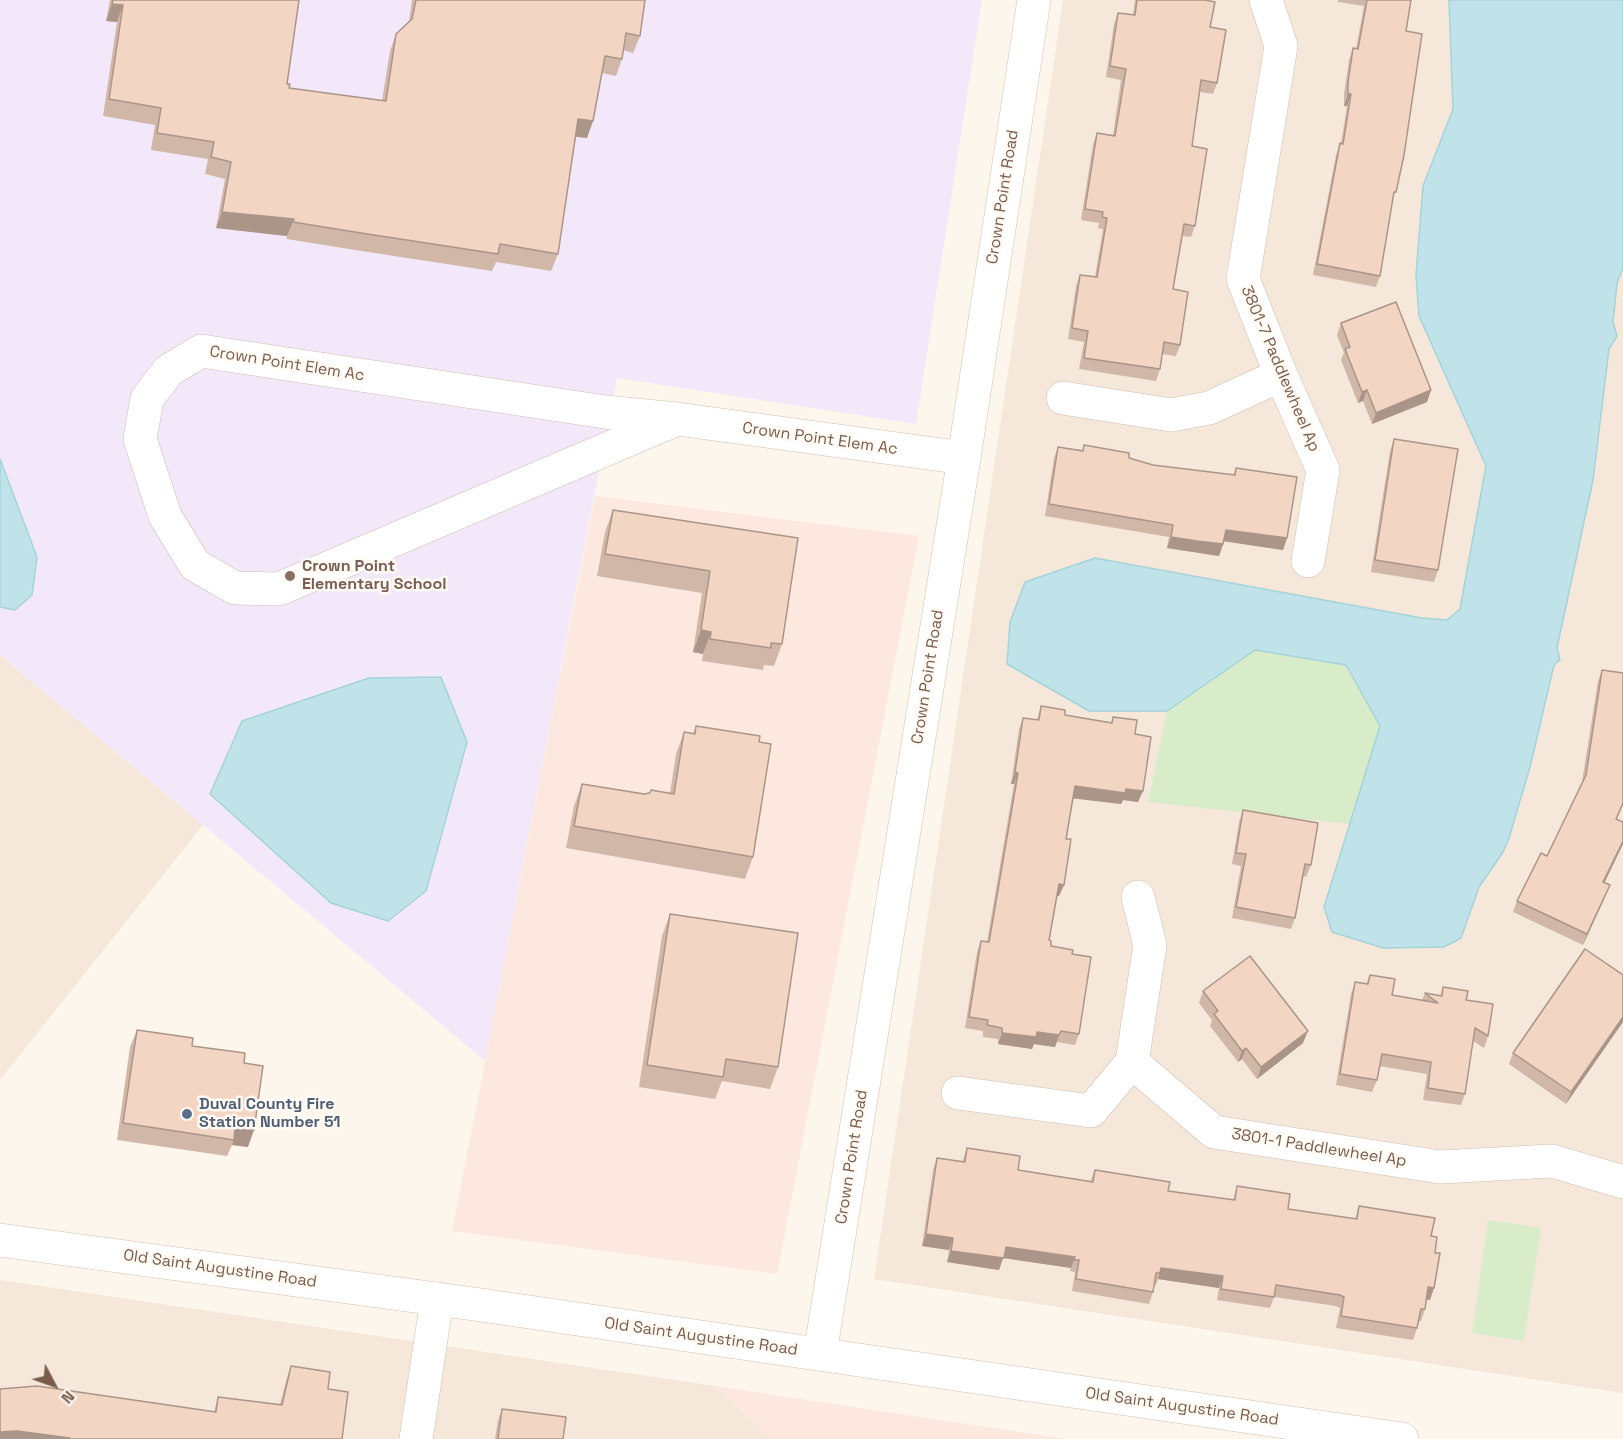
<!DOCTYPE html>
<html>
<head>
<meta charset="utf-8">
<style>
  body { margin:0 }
  #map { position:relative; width:1623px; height:1439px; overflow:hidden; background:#fdf6ec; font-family:"Space Grotesk",sans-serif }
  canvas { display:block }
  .north { position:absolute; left:24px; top:1355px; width:60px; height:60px; -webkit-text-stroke:4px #fffaf3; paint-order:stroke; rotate:131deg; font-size:16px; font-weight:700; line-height:24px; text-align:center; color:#7a5c4d }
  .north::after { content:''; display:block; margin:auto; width:21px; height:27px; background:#7a5c4d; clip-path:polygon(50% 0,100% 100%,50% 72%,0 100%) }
</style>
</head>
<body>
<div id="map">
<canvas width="1623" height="1439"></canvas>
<div class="north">N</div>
</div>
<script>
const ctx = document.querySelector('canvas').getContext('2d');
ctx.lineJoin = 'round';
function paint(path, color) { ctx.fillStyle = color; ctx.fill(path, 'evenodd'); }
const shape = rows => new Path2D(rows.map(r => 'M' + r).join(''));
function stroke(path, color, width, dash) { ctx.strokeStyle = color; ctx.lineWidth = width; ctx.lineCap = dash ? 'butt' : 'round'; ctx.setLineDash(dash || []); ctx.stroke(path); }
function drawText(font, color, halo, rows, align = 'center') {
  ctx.font = font + ' "Space Grotesk",sans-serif'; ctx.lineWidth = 5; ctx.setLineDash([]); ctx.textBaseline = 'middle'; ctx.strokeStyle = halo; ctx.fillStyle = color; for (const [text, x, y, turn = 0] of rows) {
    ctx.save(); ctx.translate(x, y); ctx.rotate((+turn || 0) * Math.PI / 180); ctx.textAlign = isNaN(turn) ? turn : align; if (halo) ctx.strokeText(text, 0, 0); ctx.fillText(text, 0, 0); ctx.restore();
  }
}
const residential = shape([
  [1063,0,1623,0,1623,1393,874,1279],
  [0,655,203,825,0,1080],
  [0,1280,715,1386,773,1439,0,1439]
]);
const commercial = shape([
  [595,496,919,536,777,1274,452,1231],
  [715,1386,1066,1439,773,1439]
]);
const education = shape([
  [0,0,982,0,916,424,617,378,485,1061,0,655]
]);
const green = shape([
  [1255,650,1346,665,1380,726,1350,824,1148,802,1167,711],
  [1488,1220,1541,1228,1524,1341,1472,1333]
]);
const water = shape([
  [1449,0,1623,0,1623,267,1617,284,1613,322,1617,336,1609,349,1593,480,1557,648,1560,660,1554,665,1530,767,1509,838,1503,852,1479,887,1461,938,1444,947,1383,948,1332,932,1324,907,1380,726,1346,665,1255,650,1167,711,1089,711,1007,664,1010,622,1025,582,1095,558,1422,618,1447,620,1460,609,1486,466,1419,316,1416,275,1423,186,1453,109,1449,0],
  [0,459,37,557,32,595,15,610,0,607,0,459],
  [441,677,467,742,426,891,388,921,331,903,210,794,242,721,369,678,441,677]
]);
const street = shape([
  [1266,0,1281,46,1243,279,1281,375,1323,470,1308,561],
  [1063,398,1171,415,1209,408,1281,375],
  [677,419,279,589,235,588,195,565,165,516,140,439,147,399,168,371,201,351,605,412,677,419,964,458],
  [1132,1062,1214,1132,1440,1167,1552,1161,1623,1182],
  [1132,1062,1150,945,1138,897],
  [958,1093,1091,1111,1132,1062],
  [416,1439,437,1299]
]);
const secondary = shape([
  [0,1240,474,1304,1402,1439],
  [820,1354,964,458,1034,0]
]);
const wall = shape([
  [110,0,299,0,287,84,289,88,382,101,390,51,396,34,409,22,412,0,645,0,640,36,633,53,623,50,622,59,616,76,602,73,587,138,576,137,558,254,551,271,496,262,492,271,355,250,287,239,287,236,216,228,225,179,205,174,208,159,151,150,155,125,103,116,117,22,106,21],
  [1135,0,1205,0,1210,27,1217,83,1213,94,1200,92,1192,146,1195,226,1191,237,1182,236,1173,289,1180,345,1176,356,1162,354,1160,369,1156,381,1079,369,1084,342,1068,339,1076,286,1080,275,1095,277,1103,229,1098,228,1099,223,1081,220,1093,144,1097,133,1113,135,1121,80,1106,77,1114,24,1118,13,1133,15],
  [1338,0,1411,0,1406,31,1392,204,1380,276,1376,287,1313,275,1336,155,1341,144,1347,106,1344,106,1344,94,1349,60,1353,48,1356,49,1364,6,1338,2],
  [1341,323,1431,390,1427,402,1372,424,1363,401,1358,403,1341,360,1344,353,1337,335],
  [1394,439,1438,570,1434,582,1371,572,1390,451],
  [1084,445,1153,465,1233,475,1236,468,1287,538,1283,550,1224,541,1219,556,1167,548,1169,537,1045,516,1054,458,1058,447,1083,450],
  [613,510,798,538,782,644,774,666,764,665,763,670,702,661,703,654,693,652,702,593,597,576,605,532],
  [1602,670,1623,673,1623,805,1617,819,1623,844,1604,883,1605,897,1583,945,1513,912,1517,901,1547,856,1582,782,1598,681],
  [1041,706,1065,715,1111,723,1113,717,1135,734,1138,802,1123,800,1121,804,1073,798,1066,839,1064,885,1059,896,1056,896,1049,940,1051,946,1072,954,1079,1034,1075,1045,1057,1042,1055,1047,1034,1044,1032,1049,998,1044,998,1039,983,1037,983,1031,965,1028,977,952,981,941,987,942,1014,784,1011,784,1019,729,1023,718,1037,720],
  [696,726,759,742,753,857,745,879,566,848,574,806,582,784,644,794,650,793,651,790,670,793,676,754,684,732,693,733],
  [1243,810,1311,865,1306,877,1303,876,1295,918,1291,929,1232,918,1241,866,1232,864,1239,822],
  [670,914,778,1067,770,1089,722,1081,715,1099,639,1087,662,936],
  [1370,975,1392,995,1422,1000,1425,993,1440,996,1443,987,1466,1000,1488,1036,1484,1048,1473,1041,1465,1094,1461,1105,1423,1100,1427,1074,1379,1066,1377,1080,1372,1092,1336,1085,1351,994,1355,982,1366,984],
  [1623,975,1566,1104,1509,1064,1513,1053],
  [1203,991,1303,1043,1257,1079,1242,1059,1238,1062,1210,1026,1212,1020,1199,1003],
  [137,1030,244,1063,248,1147,232,1145,227,1156,117,1140,130,1047],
  [967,1148,1018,1170,1090,1182,1095,1170,1168,1191,1233,1200,1237,1186,1288,1209,1355,1219,1359,1206,1431,1236,1435,1253,1430,1300,1427,1299,1425,1309,1421,1321,1419,1321,1417,1328,1413,1340,1336,1328,1340,1308,1336,1306,1274,1297,1270,1308,1217,1300,1219,1288,1158,1279,1156,1285,1154,1285,1153,1292,1149,1304,1072,1291,1075,1272,1070,1271,1071,1268,1003,1258,999,1270,947,1262,949,1250,922,1246,933,1170,937,1158,962,1162],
  [291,1366,328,1389,342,1439,214,1412,218,1397,280,1404,287,1378],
  [502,1409,563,1439,495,1439,498,1420]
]);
const shadedWall = shape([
  [112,4,123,5,117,22,106,21],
  [1348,94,1351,94,1347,106,1344,106],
  [578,119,593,121,587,138,572,136],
  [222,212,294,219,287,236,216,228],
  [1367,390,1363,401,1358,403,1362,392],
  [1431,390,1427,402,1372,424,1376,413],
  [1226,530,1287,538,1283,550,1222,541],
  [1171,537,1223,544,1219,556,1167,548],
  [701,630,711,632,703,654,693,652],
  [1015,772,1018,773,1014,784,1011,784],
  [1075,786,1126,789,1143,791,1138,802,1123,800,1121,804,1070,798],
  [1623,841,1623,844,1599,894,1603,882],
  [1059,884,1064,885,1059,896,1054,896],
  [1610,885,1605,897,1583,945,1587,934],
  [1623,1017,1623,1022,1566,1104,1571,1092],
  [1308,1031,1303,1043,1257,1079,1261,1067],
  [1037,1032,1059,1035,1055,1047,1034,1044,1032,1049,998,1044,1002,1033],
  [1246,1048,1242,1059,1238,1062,1242,1051],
  [235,1128,254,1130,248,1147,232,1145,234,1140],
  [926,1234,953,1238,949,1250,922,1246],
  [1006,1247,1075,1257,1071,1268,1003,1258,999,1270,947,1262,951,1251],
  [1161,1268,1223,1276,1219,1288,1158,1279],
  [1428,1287,1434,1288,1430,1300,1424,1299],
  [17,1431,70,1438,70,1439,0,1439,0,1432]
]);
const building = shape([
  [113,0,299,0,287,84,290,84,289,88,386,101,396,34,412,19,416,0,645,0,640,36,626,33,622,59,605,56,593,121,578,119,558,254,500,244,498,254,361,233,293,222,294,219,222,212,231,162,211,157,214,142,157,133,161,108,109,99,123,5,112,4,113,0],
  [1137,0,1205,0,1215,2,1210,27,1226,30,1217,83,1201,80,1192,146,1207,149,1204,168,1195,226,1184,224,1173,289,1188,292,1180,345,1164,342,1160,369,1084,358,1088,331,1072,328,1080,275,1097,277,1107,218,1102,217,1103,212,1085,209,1097,133,1115,136,1116,130,1126,69,1110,66,1118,13,1135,15,1137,0],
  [1367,0,1411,0,1406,31,1422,34,1404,155,1396,192,1394,192,1380,276,1317,264,1340,143,1343,144,1351,94,1348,94,1348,83,1353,48,1358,49,1367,0],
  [1396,302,1431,390,1376,413,1367,390,1362,392,1345,349,1350,347,1341,323,1396,302],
  [1394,439,1458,449,1438,570,1375,560,1394,439],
  [1084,445,1129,453,1129,458,1153,465,1235,475,1236,468,1297,477,1287,538,1226,530,1223,544,1197,541,1171,537,1173,525,1049,504,1058,447,1083,451,1084,445],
  [613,510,798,538,782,644,771,643,771,648,710,639,711,632,701,630,710,571,605,554,613,510],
  [1602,670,1623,673,1623,803,1616,819,1623,822,1623,841,1603,882,1610,885,1587,934,1517,901,1541,853,1547,856,1586,775,1602,670],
  [1041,706,1065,710,1065,715,1112,723,1113,717,1137,720,1135,734,1151,737,1143,791,1126,789,1125,793,1075,786,1066,839,1071,839,1064,885,1059,884,1049,940,1051,941,1051,946,1073,950,1072,954,1091,957,1079,1034,1061,1031,1059,1035,1037,1032,1036,1037,1002,1033,1002,1028,987,1025,988,1020,969,1017,981,941,989,942,1018,773,1015,772,1023,718,1039,720,1041,706],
  [696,726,760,736,759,742,771,744,753,857,574,826,582,784,644,794,650,793,651,790,674,794,684,732,695,734,696,726],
  [1243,810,1318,823,1311,865,1305,864,1295,918,1236,907,1246,854,1236,853,1243,810],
  [670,914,798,933,778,1067,726,1059,723,1077,647,1065,670,914],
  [1585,949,1623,975,1623,1017,1571,1092,1513,1053,1585,949],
  [1250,956,1308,1031,1261,1067,1246,1048,1242,1051,1214,1014,1218,1011,1203,991,1250,956],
  [1370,975,1395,979,1392,995,1438,1003,1425,993,1442,996,1443,987,1468,991,1466,1000,1493,1004,1488,1036,1475,1028,1465,1094,1428,1088,1431,1062,1382,1054,1377,1080,1340,1074,1355,982,1368,984,1370,975],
  [137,1030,193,1038,192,1046,245,1053,244,1063,263,1066,254,1130,235,1128,234,1140,123,1123,137,1030],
  [967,1148,1020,1156,1018,1170,1093,1182,1095,1170,1170,1182,1168,1191,1235,1200,1237,1186,1290,1194,1288,1209,1357,1219,1359,1206,1435,1218,1431,1236,1437,1237,1435,1253,1440,1253,1434,1288,1428,1287,1425,1309,1421,1309,1417,1328,1341,1316,1344,1297,1340,1295,1276,1285,1274,1297,1221,1289,1223,1276,1161,1268,1160,1273,1156,1273,1153,1292,1076,1279,1079,1260,1074,1260,1075,1257,1006,1247,1004,1258,951,1251,953,1238,926,1234,937,1158,965,1162,967,1148],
  [291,1366,330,1372,328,1389,348,1392,342,1439,70,1439,70,1438,17,1431,0,1432,0,1389,37,1386,216,1412,218,1397,282,1405,291,1366],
  [502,1409,566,1417,563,1439,498,1439,502,1409]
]);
const markers = [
  [290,576,6,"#8d6e63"],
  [187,1114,6,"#5c6f8a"]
];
const streetNames = [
  ["Crown Point Road",1003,197,-81],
  ["Crown Point Elem Ac",287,364,9],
  ["3801-7 Paddlewheel Ap",1280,369,67],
  ["Crown Point Elem Ac",820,439,8],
  ["Crown Point Road",928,677,-81],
  ["3801-1 Paddlewheel Ap",1319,1148,9],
  ["Crown Point Road",852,1157,-81],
  ["Old Saint Augustine Road",220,1269,8],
  ["Old Saint Augustine Road",701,1337,8],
  ["Old Saint Augustine Road",1182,1407,8]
];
const educationNames = [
  ["Crown Point",302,567],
  ["Elementary School",302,585]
];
const serviceNames = [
  ["Duval County Fire",199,1105],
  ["Station Number 51",199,1123]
];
paint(residential, '#f5e8da');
paint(commercial, '#fde8e0');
paint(education, '#f3e8fa');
paint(green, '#d8ecc9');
paint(water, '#bfe3e8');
stroke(water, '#a5d3da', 1.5);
stroke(street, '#d1beb0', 34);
stroke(secondary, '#d6c0b0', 34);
stroke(street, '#fff', 33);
stroke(secondary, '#fff', 33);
paint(wall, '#d1b7a8');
paint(shadedWall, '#aa9588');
paint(building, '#f3d5c3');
stroke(building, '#aa9588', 1.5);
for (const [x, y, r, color] of markers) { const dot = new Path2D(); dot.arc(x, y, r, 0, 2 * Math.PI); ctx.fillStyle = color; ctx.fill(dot); stroke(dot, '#fffaf3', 2); }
drawText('16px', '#7a5c4d', '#fffaf3', streetNames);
drawText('bold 16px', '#785e54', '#fffaf3', educationNames, 'left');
drawText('bold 16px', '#4e5e75', '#fffaf3', serviceNames, 'left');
</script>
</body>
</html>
